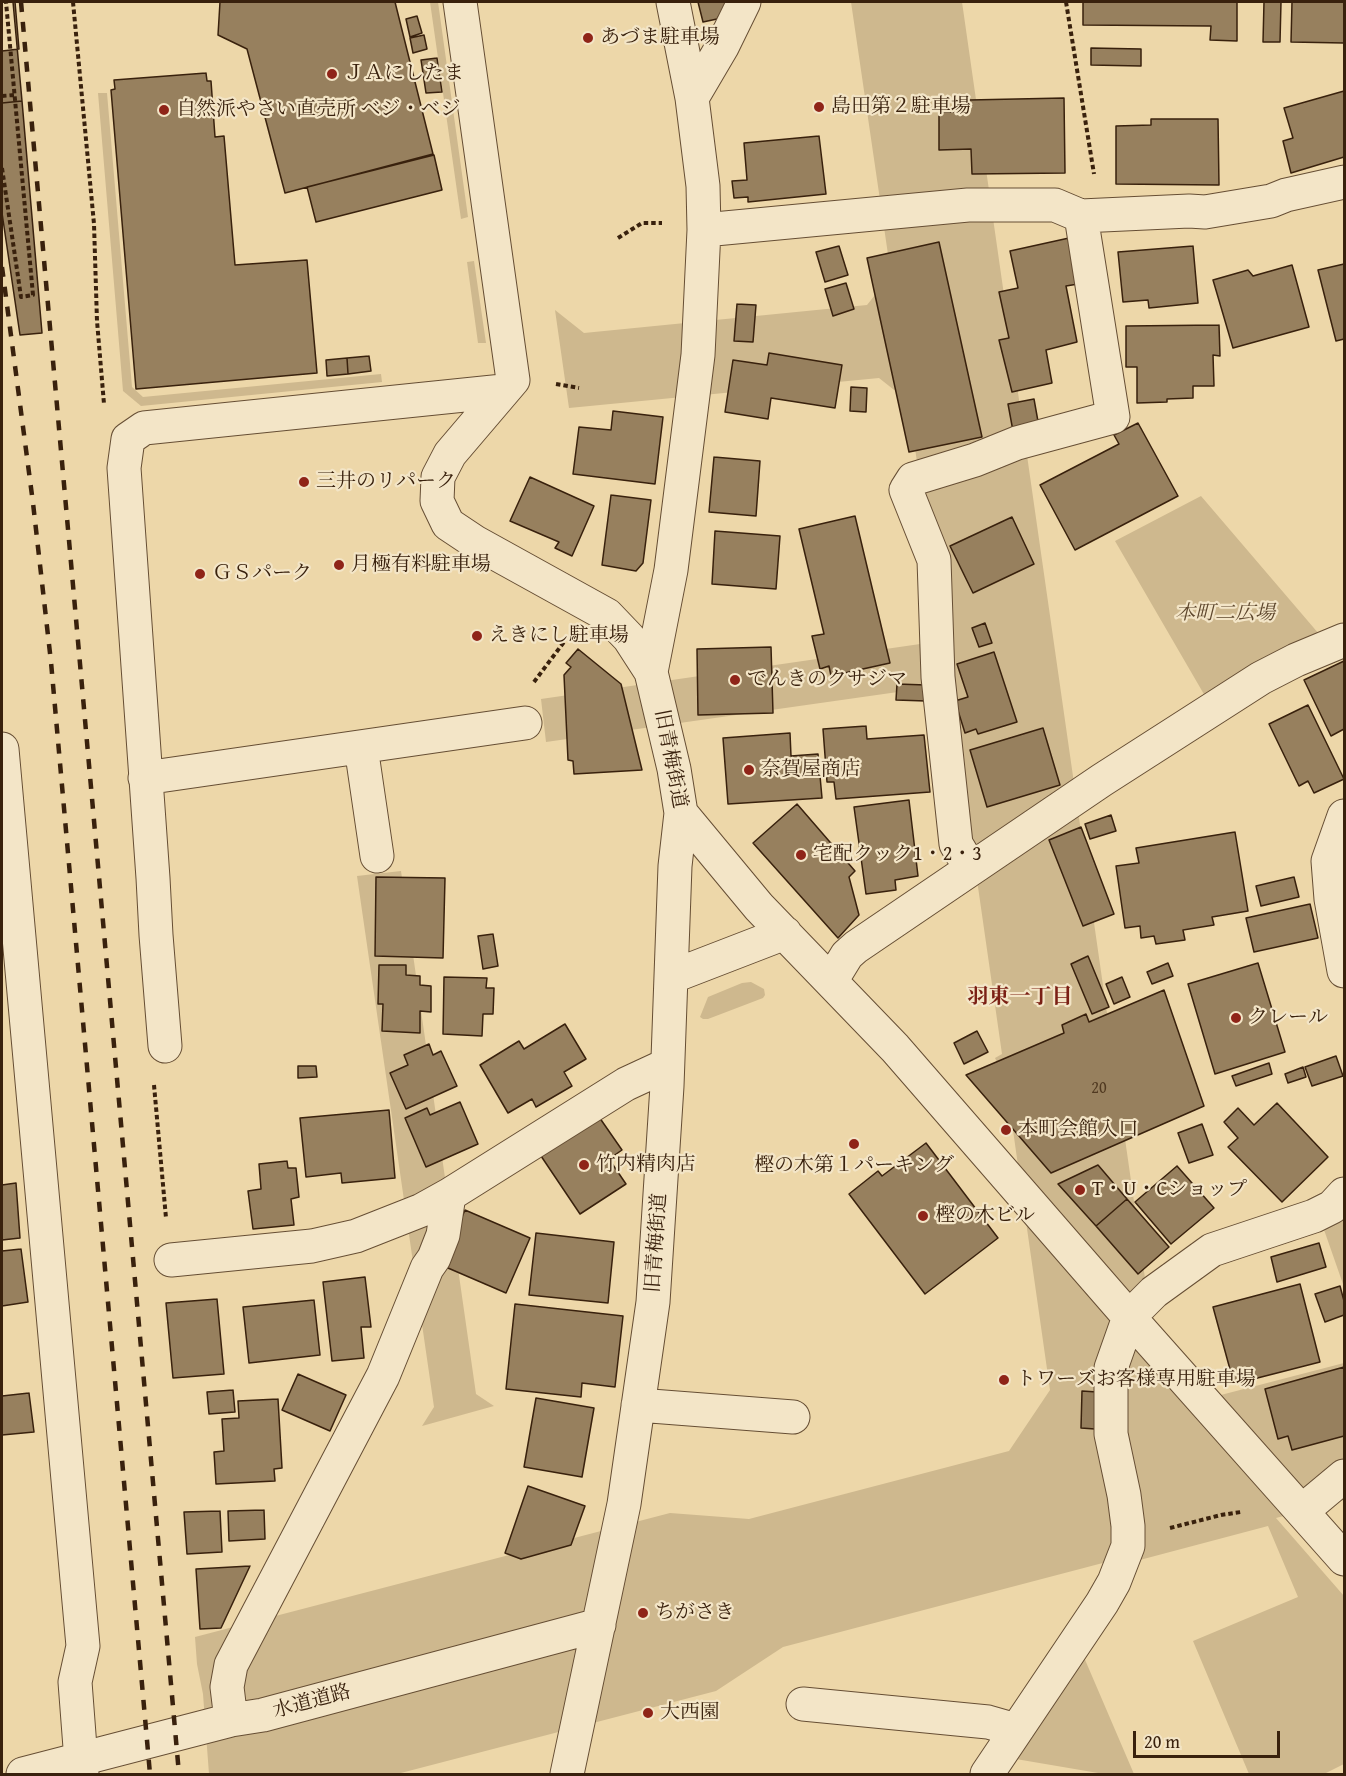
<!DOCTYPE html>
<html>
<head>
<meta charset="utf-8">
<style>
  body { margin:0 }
  #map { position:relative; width:1346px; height:1776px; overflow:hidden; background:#edd7a9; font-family:"Gentium Book Plus",serif }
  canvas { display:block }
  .frame { position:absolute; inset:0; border:3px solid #39210d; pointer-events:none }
  .scale { position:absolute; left:1133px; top:1731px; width:147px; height:27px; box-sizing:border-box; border:3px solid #39210d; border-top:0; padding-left:8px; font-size:18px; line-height:21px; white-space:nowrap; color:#39210d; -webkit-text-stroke:4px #f3e5c7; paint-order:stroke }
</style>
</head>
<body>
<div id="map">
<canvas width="1346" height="1776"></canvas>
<div class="frame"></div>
<div class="scale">20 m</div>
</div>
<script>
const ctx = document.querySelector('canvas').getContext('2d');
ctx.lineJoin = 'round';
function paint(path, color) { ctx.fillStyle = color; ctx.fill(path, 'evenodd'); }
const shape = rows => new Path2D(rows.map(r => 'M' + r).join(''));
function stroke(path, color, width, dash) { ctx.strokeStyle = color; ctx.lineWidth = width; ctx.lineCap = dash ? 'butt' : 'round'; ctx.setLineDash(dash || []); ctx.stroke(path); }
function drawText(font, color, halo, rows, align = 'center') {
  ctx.font = font + ' "Gentium Book Plus","Noto Serif JP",serif'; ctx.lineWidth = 4.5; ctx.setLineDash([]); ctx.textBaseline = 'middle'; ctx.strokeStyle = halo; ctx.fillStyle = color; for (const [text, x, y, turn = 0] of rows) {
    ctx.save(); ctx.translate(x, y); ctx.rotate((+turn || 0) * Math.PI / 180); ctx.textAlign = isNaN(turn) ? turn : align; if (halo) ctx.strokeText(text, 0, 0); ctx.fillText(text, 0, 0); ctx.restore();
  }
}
const green = shape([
  [430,2,438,2,468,217,461,219],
  [851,2,962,2,1156,1355,1217,1396,1344,1363,1344,1500,1276,1518,1344,1596,1344,1764,1324,1774,1249,1774,1193,1641,1298,1597,1268,1526,1136,1561,1137,1554,783,1647,716,1691,397,1774,209,1774,203,1694,197,1664,195,1637,670,1513,749,1519,1009,1451,1050,1390,1003,1060,997,1062,995,1058,1002,1054,951,699,933,687,546,742,541,699,927,643,941,624,908,401,879,378,569,408,555,310,584,333,867,305,891,275],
  [98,93,107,93,132,387,143,397,381,374,382,382,141,406,123,391],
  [474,261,486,343,478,343,467,262],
  [1201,496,1319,634,1205,696,1115,541],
  [401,871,476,1394,494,1406,422,1426,434,1407,357,876],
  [751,982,764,989,765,995,763,998,708,1019,703,1019,700,1017,708,997,742,983],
  [1344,1213,1344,1287,1322,1224],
  [1083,1655,1134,1774,1104,1774,1010,1758]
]);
const building = shape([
  [2,2,15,2,19,49,2,51,2,2],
  [2,2,13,2,22,101,2,103,2,2],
  [220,2,395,2,433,154,285,193,247,49,218,35,220,2],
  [698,2,728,2,717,19,703,22,698,2],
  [1083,2,1237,2,1237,41,1210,40,1211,26,1083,25,1083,2],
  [1264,2,1281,2,1280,42,1263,42,1264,2],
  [1292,2,1344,2,1344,43,1291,42,1292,2],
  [417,16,422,33,410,37,406,19,417,16],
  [424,35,427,49,413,53,410,38,424,35],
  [1091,48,1141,49,1141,66,1091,65,1091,48],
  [437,58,442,92,426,93,421,60,437,58],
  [206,73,207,81,211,81,215,137,224,136,235,265,307,260,317,373,136,389,111,90,115,89,114,80,206,73],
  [1344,91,1344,157,1291,173,1283,141,1293,138,1284,108,1344,91],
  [1064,98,1065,173,972,174,971,149,939,150,939,112,969,112,969,100,1064,98],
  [22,101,42,333,20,335,2,213,2,103,22,101],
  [1151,119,1218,119,1219,185,1116,184,1116,126,1151,125,1151,119],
  [819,136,826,194,748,202,748,197,734,198,732,181,747,180,744,143,819,136],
  [434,155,442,190,316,222,307,187,434,155],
  [1069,238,1078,284,1066,286,1077,342,1046,350,1052,383,1012,392,999,340,1009,338,999,292,1018,288,1010,251,1069,238],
  [939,242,982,437,909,452,867,258,939,242],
  [839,246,848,275,825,282,816,252,839,246],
  [1193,246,1198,303,1149,308,1148,300,1123,302,1118,252,1193,246],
  [1344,264,1344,339,1336,341,1318,270,1344,264],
  [1292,265,1309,327,1233,348,1213,280,1248,270,1253,276,1292,265],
  [846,283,854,309,833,316,825,289,846,283],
  [737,304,756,305,753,342,734,341,737,304],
  [1219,325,1220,356,1213,355,1214,386,1193,386,1193,398,1167,399,1167,402,1137,403,1137,367,1126,367,1126,326,1219,325],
  [769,353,842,365,835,408,771,398,768,419,725,412,733,360,767,365,769,353],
  [369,356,371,371,348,374,347,358,369,356],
  [347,358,348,374,327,376,326,360,347,358],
  [851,387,867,388,866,412,850,411,851,387],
  [1034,399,1039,427,1013,431,1008,404,1034,399],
  [613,411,663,417,655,484,573,474,579,427,611,430,613,411],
  [1138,423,1178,496,1075,550,1040,485,1119,444,1114,435,1138,423],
  [714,457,760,461,756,516,709,512,714,457],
  [530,477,594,506,572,556,555,548,559,542,510,521,530,477],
  [611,495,651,500,643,563,636,571,602,565,611,495],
  [855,516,890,663,831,676,829,666,820,669,812,636,824,634,799,529,855,516],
  [1012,517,1034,564,973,593,950,546,1012,517],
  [715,531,780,536,776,589,712,584,715,531],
  [985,623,992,643,979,647,972,628,985,623],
  [771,647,773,713,698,715,697,649,771,647],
  [578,649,621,684,642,770,574,774,573,761,568,760,564,675,571,667,566,663,578,649],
  [994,652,1017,722,978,734,976,729,965,733,955,701,968,697,957,664,994,652],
  [1344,661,1344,729,1331,736,1304,680,1344,661],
  [897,684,926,685,926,701,896,700,897,684],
  [1308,705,1344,779,1314,793,1308,781,1299,786,1269,724,1308,705],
  [866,726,867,739,924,735,930,792,836,799,834,782,827,782,823,729,866,726],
  [1043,728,1060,785,987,807,970,750,1043,728],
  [790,733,791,756,818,754,822,798,728,804,723,738,790,733],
  [909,800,918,876,895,880,896,890,866,894,854,807,909,800],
  [797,804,855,871,849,877,859,915,838,938,753,843,797,804],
  [1111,815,1116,831,1090,839,1085,824,1111,815],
  [1081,827,1114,914,1083,926,1049,840,1081,827],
  [1235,832,1248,911,1212,917,1214,925,1183,930,1185,940,1156,944,1154,936,1141,938,1140,926,1125,928,1116,866,1139,863,1136,848,1235,832],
  [376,877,445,878,443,958,375,956,376,877],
  [1294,877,1299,897,1261,906,1256,886,1294,877],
  [1310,904,1318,938,1254,952,1246,918,1310,904],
  [493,934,498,966,483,969,478,936,493,934],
  [1088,956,1109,1007,1092,1014,1071,964,1088,956],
  [1168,963,1173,976,1152,984,1147,972,1168,963],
  [1258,963,1285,1052,1215,1074,1188,984,1258,963],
  [379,965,406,965,406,975,420,976,420,985,431,986,431,1012,420,1011,420,1033,382,1031,383,1004,378,1004,379,965],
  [444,977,487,978,486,988,494,988,493,1014,483,1014,482,1036,443,1034,444,977],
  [1122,977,1130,997,1114,1004,1106,984,1122,977],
  [1164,990,1204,1106,1051,1173,966,1075,1064,1033,1062,1025,1086,1014,1089,1022,1164,990],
  [565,1024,586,1059,564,1072,572,1086,536,1107,532,1099,508,1113,480,1065,519,1041,524,1049,565,1024],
  [977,1031,988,1052,964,1064,954,1043,977,1031],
  [429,1044,433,1055,441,1051,457,1086,406,1109,390,1073,408,1065,404,1055,429,1044],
  [1336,1056,1343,1076,1312,1086,1305,1067,1336,1056],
  [1269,1063,1272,1074,1236,1086,1232,1076,1269,1063],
  [298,1066,316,1066,317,1077,298,1078,298,1066],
  [1303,1067,1306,1077,1288,1083,1285,1074,1303,1067],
  [460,1102,478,1144,426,1167,405,1118,427,1108,430,1115,460,1102],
  [1277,1103,1328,1157,1282,1202,1228,1147,1238,1138,1224,1122,1238,1108,1254,1125,1277,1103],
  [389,1110,395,1178,342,1183,341,1173,306,1177,300,1118,389,1110],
  [597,1114,622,1150,609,1159,626,1184,580,1214,539,1153,597,1114],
  [1202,1124,1213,1155,1189,1163,1178,1133,1202,1124],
  [926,1143,998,1238,925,1294,849,1194,878,1171,882,1176,926,1143],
  [287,1161,288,1168,296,1168,299,1197,291,1199,294,1225,253,1229,248,1191,261,1189,259,1164,287,1161],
  [1098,1165,1127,1199,1096,1226,1058,1184,1098,1165],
  [1177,1166,1214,1208,1171,1244,1135,1202,1177,1166],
  [16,1183,20,1238,2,1240,2,1185,16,1183],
  [1127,1199,1169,1247,1138,1274,1096,1226,1127,1199],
  [465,1210,530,1238,506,1293,441,1265,465,1210],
  [536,1233,614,1242,608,1303,529,1295,536,1233],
  [1319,1243,1326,1267,1277,1282,1271,1257,1319,1243],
  [21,1249,28,1302,2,1306,2,1251,21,1249],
  [365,1277,371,1327,361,1327,364,1358,332,1361,323,1282,365,1277],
  [1300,1284,1320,1362,1234,1384,1213,1307,1300,1284],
  [1340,1286,1344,1301,1344,1315,1325,1322,1315,1294,1340,1286],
  [217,1299,224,1374,173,1378,166,1303,217,1299],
  [314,1300,320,1355,249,1363,243,1307,314,1300],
  [515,1304,623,1316,615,1387,582,1383,581,1397,506,1389,515,1304],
  [1344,1367,1344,1436,1292,1450,1288,1436,1278,1439,1265,1389,1344,1367],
  [298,1374,346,1395,330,1431,282,1410,298,1374],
  [233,1390,235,1412,209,1414,207,1392,233,1390],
  [1082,1391,1097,1392,1095,1429,1081,1428,1082,1391],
  [29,1393,34,1432,2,1435,2,1396,29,1393],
  [536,1398,594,1408,582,1477,524,1467,536,1398],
  [278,1399,282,1468,274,1469,275,1481,216,1484,214,1452,224,1451,222,1419,239,1418,238,1401,278,1399],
  [528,1486,585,1506,571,1545,521,1559,505,1553,528,1486],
  [264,1510,265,1539,229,1541,228,1511,264,1510],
  [220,1511,222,1552,187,1554,184,1512,220,1511],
  [250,1566,221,1628,200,1629,196,1569,250,1566]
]);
const path = shape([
  [73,2,94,224,97,321,104,404],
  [1066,2,1094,174],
  [2,96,14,95],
  [2,168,21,297,33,295,6,2],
  [618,238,642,223,662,223],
  [556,384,579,388],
  [534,682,564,642,562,641],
  [154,1085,166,1218],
  [1170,1528,1221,1515,1241,1512]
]);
const minor = shape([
  [460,2,513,380,450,454,438,477,437,501,448,524,475,542,607,615,629,638,651,672,674,769,681,813,675,866,667,1086,653,1302,624,1504,567,1774],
  [692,98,722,47,744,2],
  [704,230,968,205,1055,205,1081,216,1189,211,1205,212,1271,201,1286,195,1344,182],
  [651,672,671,570,698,355,704,230,703,186,692,98,673,2],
  [361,747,377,856],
  [2,749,83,1646,75,1682,82,1774],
  [145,778,525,723],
  [681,813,759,907,895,1048,1129,1317,1344,1559],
  [1344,816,1328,861,1331,899,1344,971],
  [971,869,956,844,938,677,934,560,906,490,913,479,975,460,1017,443,1113,417,1081,216],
  [671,977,785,933],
  [831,981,847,955,856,947,1102,780,1261,678,1296,660,1344,640],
  [165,1046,156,935,153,878,124,468,128,439,144,428,503,391],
  [171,1260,312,1246,356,1236,422,1210,449,1195,626,1084,667,1065],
  [638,1405,793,1417],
  [1302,1511,1344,1476],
  [803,1704,988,1722,1016,1730],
  [231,1720,227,1687,231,1665,383,1376,427,1268,434,1258,443,1235,449,1195],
  [23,1774,231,1720,263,1715,599,1625],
  [987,1774,1102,1603,1114,1582,1128,1546,1128,1526,1124,1495,1111,1434,1111,1368,1129,1317,1154,1292,1212,1250,1314,1216,1332,1207,1344,1194]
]);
const rail = shape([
  [21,2,179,1774],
  [2,267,33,503,51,662,150,1774]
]);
const markers = [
  [588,38,6,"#8f2418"],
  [332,74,6,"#8f2418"],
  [819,107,6,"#8f2418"],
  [164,110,6,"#8f2418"],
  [304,482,6,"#8f2418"],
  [339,565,6,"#8f2418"],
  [200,574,6,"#8f2418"],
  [477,636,6,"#8f2418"],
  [735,680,6,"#8f2418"],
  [749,770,6,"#8f2418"],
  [801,855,6,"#8f2418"],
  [1236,1018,6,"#8f2418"],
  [1006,1130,6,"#8f2418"],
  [854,1144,6,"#8f2418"],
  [584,1165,6,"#8f2418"],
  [1080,1190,6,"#8f2418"],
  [923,1216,6,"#8f2418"],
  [1004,1380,6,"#8f2418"],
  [643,1613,6,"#8f2418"],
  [648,1713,6,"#8f2418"]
];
const numberNames = [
  ["20",1099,1089]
];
const poiNames = [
  ["あづま駐車場",600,38],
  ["ＪＡにしたま",344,74],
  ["島田第２駐車場",831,107],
  ["自然派やさい直売所 ベジ・ベジ",176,110],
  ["三井のリパーク",316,482],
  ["月極有料駐車場",351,565],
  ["ＧＳパーク",212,574],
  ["えきにし駐車場",489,636],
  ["でんきのクサジマ",747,680],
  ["奈賀屋商店",761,770],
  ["宅配クック1・2・3",813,855],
  ["クレール",1248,1018],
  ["本町会館入口",1018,1130],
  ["竹内精肉店",596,1165],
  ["樫の木第１パーキング",854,1166,"center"],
  ["T・U・Cショップ",1092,1190],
  ["樫の木ビル",935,1216],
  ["トワーズお客様専用駐車場",1016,1380],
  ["ちがさき",655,1613],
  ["大西園",660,1713]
];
const parkNames = [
  ["本町二広場",1225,614]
];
const streetNames = [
  ["旧青梅街道",670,759,79],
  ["旧青梅街道",657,1243,-86],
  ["水道道路",312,1702,-15]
];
const neighbourhoodNames = [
  ["羽東一丁目",1020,998]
];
paint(green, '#ceb88e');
paint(building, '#97805e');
stroke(building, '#39210d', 1.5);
stroke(minor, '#664e34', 35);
stroke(path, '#39210d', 4, [4.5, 3]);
stroke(minor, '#f3e5c7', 33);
stroke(rail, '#39210d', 4.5, [10, 10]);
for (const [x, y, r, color] of markers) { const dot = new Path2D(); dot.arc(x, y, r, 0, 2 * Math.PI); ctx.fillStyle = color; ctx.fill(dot); stroke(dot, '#f3e5c7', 2); }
drawText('16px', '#503921', null, numberNames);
drawText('20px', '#39210d', '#f3e5c7', poiNames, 'left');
drawText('italic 20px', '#5e472d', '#f3e5c7', parkNames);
drawText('20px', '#39210d', '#f3e5c7', streetNames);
drawText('bold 21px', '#7a1f14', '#f3e5c7', neighbourhoodNames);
</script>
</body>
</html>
